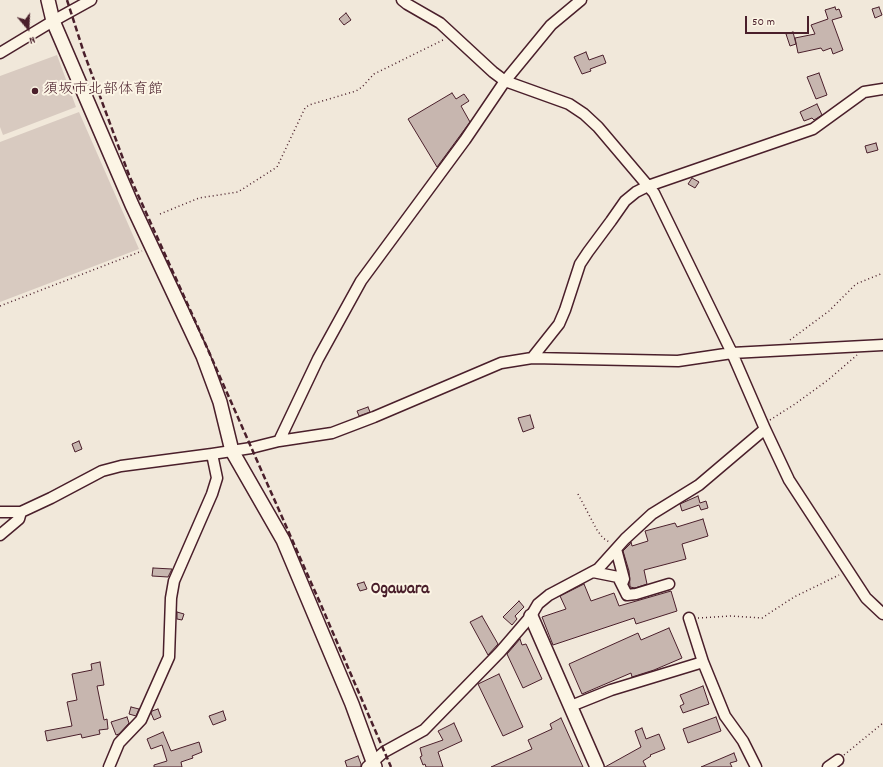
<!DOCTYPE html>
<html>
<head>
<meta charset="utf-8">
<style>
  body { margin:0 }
  #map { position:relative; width:883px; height:767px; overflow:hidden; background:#f1e8da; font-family:Dekko,sans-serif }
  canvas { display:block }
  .north { position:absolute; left:8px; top:8px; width:40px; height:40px; -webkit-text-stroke:3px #fcf5e5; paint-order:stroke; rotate:161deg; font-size:11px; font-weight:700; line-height:16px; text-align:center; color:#4a1f2b }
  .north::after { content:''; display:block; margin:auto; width:14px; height:18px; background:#4a1f2b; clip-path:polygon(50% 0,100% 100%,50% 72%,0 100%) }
  .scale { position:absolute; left:745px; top:16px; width:64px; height:18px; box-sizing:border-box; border:2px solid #4a1f2b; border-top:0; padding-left:5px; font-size:12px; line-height:14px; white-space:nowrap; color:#4a1f2b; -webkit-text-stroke:3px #fcf5e5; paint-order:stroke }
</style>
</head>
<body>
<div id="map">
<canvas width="883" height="767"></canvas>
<div class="north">N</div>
<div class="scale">50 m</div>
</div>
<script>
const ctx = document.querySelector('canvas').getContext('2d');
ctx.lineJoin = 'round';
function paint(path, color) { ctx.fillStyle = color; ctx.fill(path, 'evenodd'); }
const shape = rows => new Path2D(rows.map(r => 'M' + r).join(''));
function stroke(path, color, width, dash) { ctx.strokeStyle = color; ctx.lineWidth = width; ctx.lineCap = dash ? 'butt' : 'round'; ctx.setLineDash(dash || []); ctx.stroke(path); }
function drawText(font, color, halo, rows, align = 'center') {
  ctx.font = font + ' Dekko,"Klee One",sans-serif'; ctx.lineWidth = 4; ctx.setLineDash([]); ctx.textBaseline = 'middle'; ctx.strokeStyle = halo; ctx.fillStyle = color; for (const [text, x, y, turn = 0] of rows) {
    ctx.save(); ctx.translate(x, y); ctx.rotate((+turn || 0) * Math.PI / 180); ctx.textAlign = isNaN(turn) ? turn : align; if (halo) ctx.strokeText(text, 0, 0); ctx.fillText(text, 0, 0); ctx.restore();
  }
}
const green = shape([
  [57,55,76,107,3,135,0,127,0,76],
  [79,112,139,249,0,302,0,142]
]);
const building = shape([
  [835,7,836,10,839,9,842,17,832,20,843,50,833,54,831,48,823,51,821,48,798,53,795,38,815,34,811,25,828,19,825,10,835,7],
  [879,7,882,15,875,18,872,9,879,7],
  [346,13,351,20,344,25,339,19,346,13],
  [793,32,796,44,790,46,786,34,793,32],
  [586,52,589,60,603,55,606,63,590,69,591,71,582,74,574,57,586,52],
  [819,73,827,95,816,99,807,77,819,73],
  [452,93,456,99,464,94,469,101,461,106,470,122,437,167,408,119,452,93],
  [817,104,822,115,814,120,812,118,804,121,800,112,817,104],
  [876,143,878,150,867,153,865,146,876,143],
  [692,178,699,182,695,188,688,184,692,178],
  [368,407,370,412,359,416,357,411,368,407],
  [530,415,534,428,523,432,518,418,530,415],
  [79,441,82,449,75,452,72,444,79,441],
  [698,496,700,503,706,501,708,508,701,510,699,505,682,511,680,504,698,496],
  [703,519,708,536,682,544,686,559,644,570,647,584,635,588,630,587,629,571,623,551,630,544,631,542,632,546,648,541,645,531,675,523,677,527,703,519],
  [153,568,172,569,168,577,152,576,153,568],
  [364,582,367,589,360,591,357,584,364,582],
  [584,584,591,601,614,593,619,606,671,591,677,611,636,624,634,618,553,645,542,617,566,609,560,596,584,584],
  [519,601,524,607,515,616,517,619,512,625,503,617,519,601],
  [177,612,184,614,182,620,177,619,177,612],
  [482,616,498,644,488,655,470,622,482,616],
  [669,628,682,658,654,670,632,677,631,673,582,694,569,664,638,633,641,640,669,628],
  [520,639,522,645,526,644,542,679,523,688,507,654,520,639],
  [100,662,104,685,97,686,104,720,107,719,108,729,99,730,100,734,82,738,81,734,47,741,45,731,72,726,67,702,77,700,72,674,92,670,91,664,100,662],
  [499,674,523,727,503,736,478,684,499,674],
  [703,686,709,704,683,713,680,706,684,704,680,695,703,686],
  [131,707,139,709,136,716,129,714,131,707],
  [158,709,161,717,154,720,151,713,152,711,158,709],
  [223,711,226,720,213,725,209,716,223,711],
  [127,717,129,723,119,734,116,735,111,722,127,717],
  [716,717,721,731,688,743,683,729,716,717],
  [561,718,583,767,491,767,532,749,528,740,552,729,550,724,561,718],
  [454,723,462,741,438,752,443,767,426,767,425,764,423,765,420,757,422,756,420,748,443,740,438,731,454,723],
  [642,728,646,739,659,734,665,749,650,755,651,756,643,761,646,767,605,767,641,747,635,731,642,728],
  [163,732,171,751,199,742,202,752,192,756,193,758,181,762,182,767,154,767,154,765,167,761,162,745,151,749,147,739,163,732],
  [734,753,737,761,730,763,732,767,701,767,734,753],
  [358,756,361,764,361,767,347,767,345,761,358,756]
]);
const path = shape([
  [160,214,199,198,238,192,277,167,305,108,309,105,356,91,362,87,374,74,445,39],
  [0,306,142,251],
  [790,340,829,311,856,284,883,273],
  [770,420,795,404,828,380,857,355],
  [578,494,597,530,603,538,609,542],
  [698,618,732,616,762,618,794,597,839,575],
  [844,755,883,723]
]);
const minor = shape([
  [402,0,407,4,440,23,493,72,505,81,569,104,584,114,598,127,648,186,654,193,732,353,765,429,789,480,866,598,883,614],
  [0,53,53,21,91,0],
  [532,358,559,324,565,310,580,264,588,252,611,221,625,201,636,192,648,186,813,129,864,92,883,89],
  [279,441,318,359,361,281,465,140,505,81,551,25,581,0],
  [0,512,21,512,51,498,102,471,121,466,212,454,251,448,279,441,332,433,374,417,501,363,532,358,678,361,732,353,883,345],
  [0,535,19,519,21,512],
  [616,549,624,579,622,584],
  [593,572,618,577,627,595,636,594,669,584],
  [703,662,725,716,743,741,756,767],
  [571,706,611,690,703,662,689,618],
  [109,767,119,743,141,720,169,657,171,598,174,581,212,494,217,478,212,454],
  [367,767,384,752,424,730,500,652,531,616,538,604,549,595,598,569,625,539,652,514,699,485,765,429],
  [828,767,838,760]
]);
const tertiary = shape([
  [48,0,53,21,132,205,203,356,220,402,232,451,283,540,352,704,375,767],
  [531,616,597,767]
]);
const rail = shape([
  [67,0,84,53,129,175,197,325,321,605,391,767]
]);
const markers = [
  [35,91,4,"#4a1f2b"]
];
const poiNames = [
  ["須坂市北部体育館",43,91]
];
const quarterNames = [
  ["Ogawara",400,591]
];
paint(green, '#d8cac0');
paint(building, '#c7b6af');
stroke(building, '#4a1f2b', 1);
stroke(minor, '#4a1f2b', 13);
stroke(tertiary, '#4a1f2b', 16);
stroke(path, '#4a1f2b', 1.5, [1, 3]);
stroke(minor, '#fcf5e5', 10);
stroke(tertiary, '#fcf5e5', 13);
stroke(rail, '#4a1f2b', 2.5, [6, 3]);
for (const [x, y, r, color] of markers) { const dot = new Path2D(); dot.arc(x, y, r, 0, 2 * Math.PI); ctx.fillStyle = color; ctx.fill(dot); stroke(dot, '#fcf5e5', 1.5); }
drawText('15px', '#4a1f2b', '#fcf5e5', poiNames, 'left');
drawText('bold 17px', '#4a1f2b', '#fcf5e5', quarterNames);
</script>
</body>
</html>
